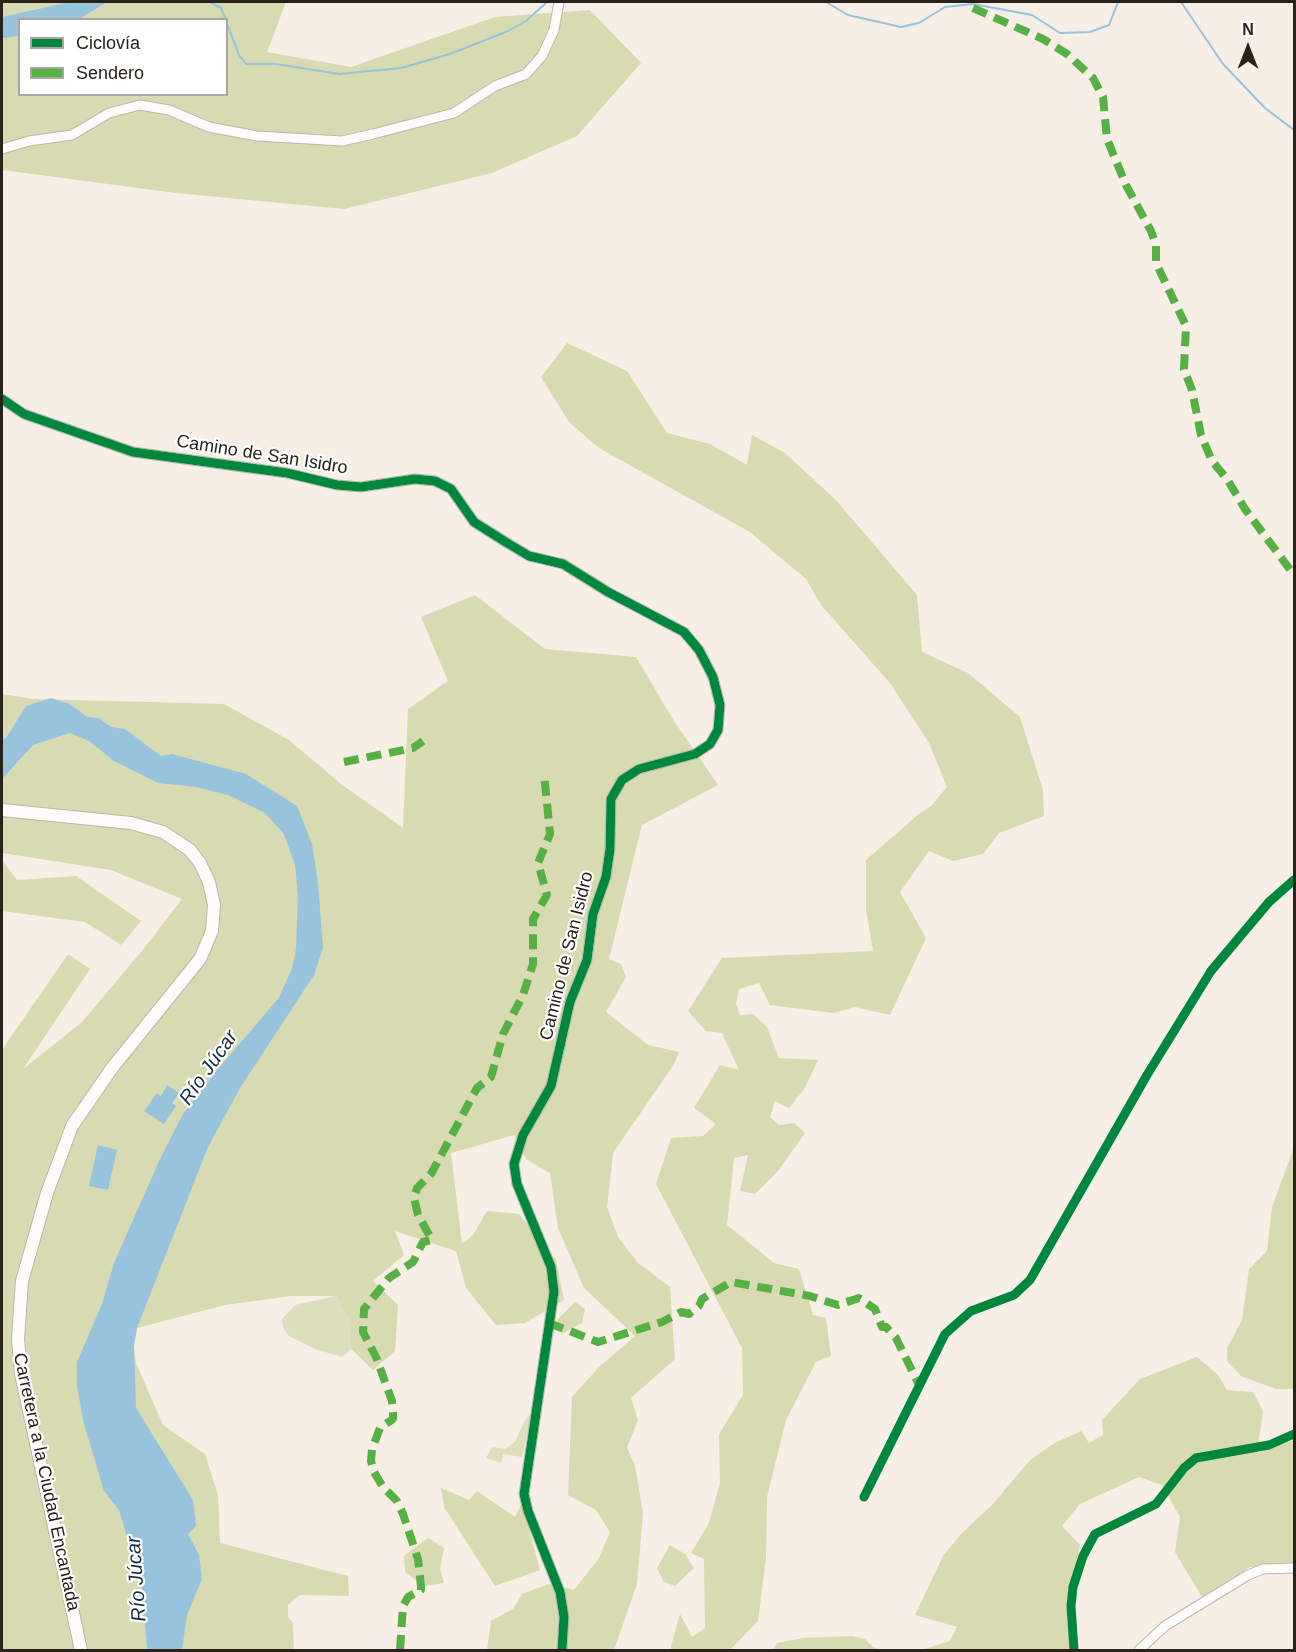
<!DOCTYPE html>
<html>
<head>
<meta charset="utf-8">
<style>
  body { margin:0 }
  #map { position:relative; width:1296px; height:1652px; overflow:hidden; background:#f7eee5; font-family:Helvetica,sans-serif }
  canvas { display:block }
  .frame { position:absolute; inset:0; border:3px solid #28221a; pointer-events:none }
  .legend { position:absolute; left:18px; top:18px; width:210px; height:78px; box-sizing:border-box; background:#fff; border:2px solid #a9a7a3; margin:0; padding:8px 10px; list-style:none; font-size:18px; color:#28221a }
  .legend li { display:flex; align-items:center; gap:12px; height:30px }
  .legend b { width:30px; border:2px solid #a9a7a3 }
  .north { position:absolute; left:1218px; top:18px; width:60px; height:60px; -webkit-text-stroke:4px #fff; paint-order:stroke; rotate:0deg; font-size:16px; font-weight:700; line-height:24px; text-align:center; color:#28221a }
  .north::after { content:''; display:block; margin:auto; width:21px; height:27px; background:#28221a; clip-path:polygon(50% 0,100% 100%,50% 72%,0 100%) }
</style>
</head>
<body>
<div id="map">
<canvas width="1296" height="1652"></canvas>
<div class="frame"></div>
<ul class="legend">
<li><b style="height:8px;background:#00873e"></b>Ciclovía</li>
<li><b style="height:8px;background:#56b145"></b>Sendero</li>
</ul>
<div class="north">N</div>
</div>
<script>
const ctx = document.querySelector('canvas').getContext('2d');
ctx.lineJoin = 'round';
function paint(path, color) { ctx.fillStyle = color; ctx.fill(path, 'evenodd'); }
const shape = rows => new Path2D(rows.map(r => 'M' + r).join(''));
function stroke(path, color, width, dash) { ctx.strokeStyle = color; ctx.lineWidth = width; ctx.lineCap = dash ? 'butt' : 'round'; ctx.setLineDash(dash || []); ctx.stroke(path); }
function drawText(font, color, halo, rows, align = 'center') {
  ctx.font = font + ' Helvetica,sans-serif'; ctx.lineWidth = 4.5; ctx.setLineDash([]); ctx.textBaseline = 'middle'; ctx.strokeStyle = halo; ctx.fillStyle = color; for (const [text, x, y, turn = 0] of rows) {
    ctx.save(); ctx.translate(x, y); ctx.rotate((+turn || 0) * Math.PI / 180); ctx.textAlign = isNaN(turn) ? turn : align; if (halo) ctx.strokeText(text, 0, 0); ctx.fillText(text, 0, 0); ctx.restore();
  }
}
const green = shape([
  [336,1296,350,1320,351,1349,342,1357,315,1349,289,1336,283,1328,282,1319,295,1305],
  [532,1413,522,1457,503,1454,501,1463,486,1458,492,1447,505,1449,515,1442,525,1420]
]);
const forest = shape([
  [2,2,286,2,267,52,351,67,495,17,590,10,641,63,577,136,492,173,344,209,176,193,2,170],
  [20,20,226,20,226,94,20,94],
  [567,343,627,371,667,433,710,444,747,465,752,435,785,453,836,500,917,595,922,652,968,673,1020,717,1043,790,1044,816,999,833,983,854,953,861,929,851,900,892,926,938,890,1015,855,1007,833,1013,770,1005,759,983,739,989,736,1004,740,1015,753,1014,767,1027,779,1058,818,1060,805,1088,789,1108,775,1101,770,1117,779,1125,794,1123,805,1133,778,1171,755,1194,740,1191,748,1155,734,1158,727,1225,774,1263,799,1269,813,1315,826,1318,831,1356,816,1362,786,1420,767,1497,766,1558,758,1621,730,1650,670,1650,680,1614,692,1637,705,1628,704,1559,691,1553,709,1523,720,1483,719,1434,743,1395,742,1348,656,1184,671,1138,703,1136,716,1124,694,1108,720,1065,739,1070,722,1033,706,1031,688,1011,722,958,873,951,866,910,866,860,920,813,931,806,947,787,929,743,890,683,821,605,806,579,750,532,599,448,569,422,541,377],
  [475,595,545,649,636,657,674,721,718,785,642,825,609,959,621,964,626,977,606,1012,648,1045,679,1052,674,1064,613,1153,607,1207,618,1237,638,1263,670,1287,675,1359,631,1398,638,1420,627,1448,635,1465,643,1513,637,1584,614,1650,487,1650,491,1621,513,1609,522,1594,549,1584,574,1590,599,1558,610,1532,596,1510,568,1495,572,1397,598,1368,635,1336,584,1288,558,1228,550,1173,526,1159,514,1135,451,1153,462,1244,473,1235,487,1211,519,1214,556,1260,564,1300,525,1323,496,1325,466,1288,456,1251,395,1231,404,1255,373,1281,398,1305,395,1351,373,1370,351,1349,350,1320,336,1296,291,1296,225,1305,137,1328,134,1346,136,1363,163,1425,205,1454,218,1495,220,1543,348,1576,349,1596,300,1595,288,1605,288,1617,293,1623,294,1650,2,1650,2,1050,68,954,90,969,23,1069,81,1023,142,951,182,899,111,870,2,853,2,694,33,699,224,704,289,740,341,784,403,828,408,709,448,681,421,617],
  [2,860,17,880,76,876,141,921,121,945,85,922,2,911],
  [1294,1147,1294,1389,1276,1389,1241,1376,1227,1361,1227,1348,1242,1320,1249,1269,1267,1251,1272,1207],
  [575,1302,585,1309,582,1323,562,1334,557,1320],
  [1197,1357,1218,1375,1227,1390,1253,1392,1263,1411,1257,1453,1294,1440,1294,1563,1250,1567,1202,1597,1175,1552,1180,1517,1162,1485,1139,1477,1080,1504,1062,1526,1080,1545,1068,1604,1071,1650,1059,1650,1058,1648,1056,1650,921,1650,950,1641,957,1627,915,1615,943,1556,962,1533,993,1504,1030,1460,1053,1444,1081,1431,1089,1443,1103,1435,1102,1420,1140,1379],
  [441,1488,469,1500,477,1491,515,1517,522,1503,540,1570,495,1586,444,1507],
  [428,1538,444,1548,440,1569,444,1583,424,1586,405,1572,404,1556],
  [670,1545,685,1554,694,1568,675,1586,664,1582,657,1568],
  [852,1636,865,1639,873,1647,881,1650,773,1650,777,1643,804,1638]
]);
const water = shape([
  [70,2,107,2,79,19,20,20,19,36,2,38,2,17],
  [51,698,70,704,87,717,99,718,111,727,125,729,161,756,172,754,246,774,297,806,312,844,318,882,323,948,314,975,240,1088,208,1147,137,1328,134,1346,136,1408,193,1500,196,1526,188,1534,199,1555,202,1579,187,1615,182,1650,147,1650,142,1586,119,1510,104,1491,84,1424,77,1387,77,1362,102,1304,114,1263,160,1159,183,1114,217,1070,278,999,292,969,296,949,298,895,295,865,284,834,265,813,228,795,196,787,158,783,114,761,89,741,70,733,33,745,2,779,2,740,6,738,26,706],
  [167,1085,179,1093,172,1103,176,1106,164,1124,144,1111,157,1093,161,1096],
  [98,1145,117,1150,108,1190,89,1186]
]);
const stream = shape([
  [210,2,221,8,226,20],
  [826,2,848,15,901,27,919,23,945,7,973,4,1032,15,1060,33,1090,32,1109,25,1118,2],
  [1181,2,1223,64,1265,108,1294,130],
  [226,21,239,55,246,64,276,64,339,74,401,68,450,54,508,31,526,21,547,2]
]);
const minor = shape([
  [2,149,29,141,72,135,109,113,140,105,169,110,209,127,257,136,342,141,373,134,454,113,495,86,526,74,542,56,554,30,559,2],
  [2,399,24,414,133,452,287,473,337,485,361,487,415,479,435,481,451,489,474,522,504,541,529,556,563,564,608,592,684,632,699,650,713,677,720,705,718,730,710,744,695,754,639,769,622,780,611,799,610,849,606,877,593,914,587,960,570,1002,551,1086,523,1135,514,1164,517,1184,551,1267,554,1292,524,1494,528,1511,560,1592,564,1617,562,1650],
  [1139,1650,1165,1626,1248,1575,1263,1569,1294,1568]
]);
const major = shape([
  [2,810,131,823,163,832,190,850,200,863,209,882,214,905,212,931,200,959,112,1068,72,1126,47,1193,22,1281,18,1339,21,1374,81,1650]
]);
const quiet = shape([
  [973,8,1043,39,1067,54,1093,78,1103,97,1107,139,1126,185,1151,231,1156,245,1156,263,1186,326,1184,369,1192,390,1201,435,1212,461,1227,479,1245,509,1294,575],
  [344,762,413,748,423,741],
  [549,1323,598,1342,662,1322,681,1312,689,1314,699,1306,702,1299,731,1282,810,1296,838,1305,859,1298,875,1309,882,1327,886,1327,896,1338,920,1387],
  [400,1650,403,1606,408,1597,421,1590,421,1586,418,1559,403,1514,397,1501,383,1487,374,1472,371,1461,372,1449,380,1428,393,1419,393,1414,392,1401,376,1357,363,1332,364,1309,389,1278,413,1262,423,1242,432,1240,418,1215,414,1198,417,1188,431,1174,477,1088,491,1077,503,1034,523,995,533,964,533,919,547,895,538,863,550,834,544,773]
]);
const cycleway = shape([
  [2,399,24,414,133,452,287,473,337,485,361,487,415,479,435,481,451,489,474,522,504,541,529,556,563,564,608,592,684,632,699,650,713,677,720,705,718,730,710,744,695,754,639,769,622,780,611,799,610,849,606,877,593,914,587,960,570,1002,551,1086,523,1135,514,1164,517,1184,551,1267,554,1292,524,1494,528,1511,560,1592,564,1617,562,1650],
  [864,1497,945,1334,971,1311,1014,1295,1030,1280,1147,1075,1211,971,1269,902,1294,880],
  [1074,1650,1071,1606,1073,1587,1083,1556,1095,1534,1156,1504,1184,1468,1196,1458,1269,1445,1294,1434]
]);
const streetNames = [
  ["Camino de San Isidro",262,455,9],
  ["Camino de San Isidro",567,956,-76],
  ["Carretera a la Ciudad Encantada",46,1482,78]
];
const waterNames = [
  ["Río Júcar",209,1068,-55],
  ["Río Júcar",137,1579,-94]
];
paint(green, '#dddebe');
paint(forest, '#d8dab1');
paint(water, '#98c3dd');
stroke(stream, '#98c3dd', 2);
stroke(minor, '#bdb6ae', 11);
stroke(major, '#bdb6ae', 14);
stroke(minor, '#fefcfb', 9);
stroke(major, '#fefcfb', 12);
stroke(quiet, '#56b145', 8, [15, 8]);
stroke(cycleway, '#00873e', 9);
drawText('18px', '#28221a', '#fff', streetNames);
drawText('italic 20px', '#133142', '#fff', waterNames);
</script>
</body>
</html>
